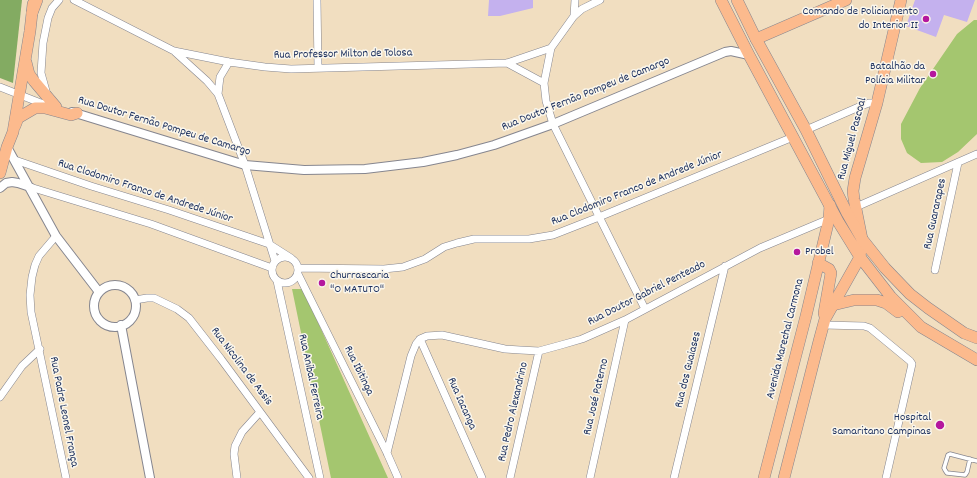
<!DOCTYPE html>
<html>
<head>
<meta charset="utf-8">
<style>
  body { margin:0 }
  canvas { display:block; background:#f1dec0 }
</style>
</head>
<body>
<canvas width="977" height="478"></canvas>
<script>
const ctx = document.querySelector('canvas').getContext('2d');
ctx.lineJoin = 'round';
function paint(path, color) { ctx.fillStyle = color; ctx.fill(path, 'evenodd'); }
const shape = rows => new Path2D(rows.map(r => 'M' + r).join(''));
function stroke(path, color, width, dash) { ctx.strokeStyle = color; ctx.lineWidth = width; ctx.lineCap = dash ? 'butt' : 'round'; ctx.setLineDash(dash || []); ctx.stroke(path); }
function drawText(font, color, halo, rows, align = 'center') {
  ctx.font = font + ' Dekko,sans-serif'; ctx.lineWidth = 3; ctx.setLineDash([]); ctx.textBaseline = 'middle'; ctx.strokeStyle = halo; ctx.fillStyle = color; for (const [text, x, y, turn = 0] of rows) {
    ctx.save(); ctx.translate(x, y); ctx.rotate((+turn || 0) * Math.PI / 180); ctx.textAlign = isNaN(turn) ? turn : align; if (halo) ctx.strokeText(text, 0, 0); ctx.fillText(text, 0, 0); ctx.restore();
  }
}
const green = shape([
  [974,20,977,20,977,134,958,152,942,162,921,163,907,153,901,139,901,124,920,88,957,34],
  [292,289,303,289,388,478,331,478]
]);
const forest = shape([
  [0,0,22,0,13,83,0,78]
]);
const building = shape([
  [489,0,533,0,533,8,500,16,488,16],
  [915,0,975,0,967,22,944,15,936,37,906,26]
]);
const service = shape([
  [970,459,967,472,965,475,947,473,945,470,944,468,948,455,950,454,977,461]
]);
const minor = shape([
  [74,0,174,51,229,62,265,67,291,69,507,63,551,48],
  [317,0,318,68],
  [600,0,582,9,574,16,551,48,544,83,546,101,553,124,645,309],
  [574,16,575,0],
  [175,52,207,81,218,94,245,165,275,261],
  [507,63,544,83],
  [0,87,38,102,48,105],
  [46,91,41,73,43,43,48,18,52,8,59,0],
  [218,94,220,77,229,62],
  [806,130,861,106,869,103,877,103],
  [15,160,91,186,169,210,269,244,291,258],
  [30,187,151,224,272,268],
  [856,207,977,154],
  [56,236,39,256,35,265,32,277,30,295,31,312,66,478],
  '272 270a13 13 0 1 1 26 0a13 13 0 1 1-26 0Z',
  [298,268,384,269,403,267,425,259,444,247,457,243,474,239,529,239,553,235,599,217,793,137],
  [935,270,958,163],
  [298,274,387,453,398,478],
  [277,281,320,478],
  [135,300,147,298,154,298,177,309,189,318,221,359,309,478],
  [824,325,864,326,870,328,910,361,912,364,886,478],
  [420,339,482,478],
  [0,397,22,366,40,349],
  [387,453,411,356,416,344,420,339,427,336,442,335,505,349,520,350,539,351,561,345,582,339,625,320,760,248,829,219],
  [237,478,234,454,235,446,242,432,260,412],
  [510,478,539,351],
  [590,478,625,320],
  [674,478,725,266]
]);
const tertiary = shape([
  [72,112,245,165,304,170,365,169,423,162,457,155,494,145,553,124,725,52,731,51,749,55],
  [7,147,56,236,99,292],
  [0,188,6,183,12,182,18,183,30,187],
  '94 306a21 21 0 1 1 42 0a21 21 0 1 1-42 0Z',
  [121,325,150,478]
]);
const primary = shape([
  [756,39,846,0],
  [26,62,29,74,34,81,56,107],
  [15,126,18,118,35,108,45,108,71,115,77,113],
  [0,173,7,147,13,132,30,31,33,4],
  [818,263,829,269,831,273,824,313,825,317],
  [764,478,806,316,829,219,830,205],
  [784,478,819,341,825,319,860,257,862,239,854,199,853,191,855,178,877,103,901,0]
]);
const trunk = shape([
  [721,0,749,55,839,223,860,257,891,297,921,327,977,360],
  [737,0,756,39,806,130,847,213,862,239,885,268,910,294,928,308,964,333,977,338],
  [32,13,37,0],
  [833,305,854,300,877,300,886,303,898,312]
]);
const markers = [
  [926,19,4,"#b5179e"],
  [933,74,4,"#b5179e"],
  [797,252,4,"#b5179e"],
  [322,283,4,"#b5179e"],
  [940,425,5,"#b5179e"]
];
const poiNames = [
  ["Comando de Policiamento",918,12],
  ["do Interior II",918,26],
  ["Batalhão da",925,67],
  ["Polícia Militar",925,81],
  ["Probel",805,252,"left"],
  ["Churrascaria",330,276,"left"],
  ["\"O MATUTO\"",330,290,"left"],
  ["Hospital",931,418],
  ["Samaritano Campinas",931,432]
];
const streetNames = [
  ["Rua Professor Milton de Tolosa",343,55,-1],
  ["Rua Doutor Fernão Pompeu de Camargo",586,95,-22],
  ["Rua Doutor Fernão Pompeu de Camargo",164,127,17],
  ["Rua Miguel Pascoal",853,139,-75],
  ["Rua Clodomiro Franco de Andrede Júnior",637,189,-22],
  ["Rua Clodomiro Franco de Andrede Júnior",145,192,18],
  ["Rua Guararapes",936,214,-78],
  ["Rua Doutor Gabriel Penteado",647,294,-27],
  ["Avenida Marechal Carmona",786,339,-76],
  ["Rua Nicolina de Assis",241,367,53],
  ["Rua dos Guaiases",689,370,-76],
  ["Rua Ibitinga",358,371,64],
  ["Rua Anibal Ferreira",310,377,78],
  ["Rua José Paterno",597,397,-77],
  ["Rua Iacanga",461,404,66],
  ["Rua Padre Leonel França",63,412,79],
  ["Rua Pedro Alexandrino",514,412,-77]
];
paint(green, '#a4c66f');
paint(forest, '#83ab62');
paint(building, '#c4b1ee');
stroke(service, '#86868f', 5);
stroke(minor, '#86868f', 8);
stroke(tertiary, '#86868f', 10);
stroke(primary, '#86868f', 12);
stroke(trunk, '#86868f', 12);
stroke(service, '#fff', 3.5);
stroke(minor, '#fff', 7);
stroke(tertiary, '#fff', 8);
stroke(primary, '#fcba8d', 11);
stroke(trunk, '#fcba8d', 11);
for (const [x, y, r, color] of markers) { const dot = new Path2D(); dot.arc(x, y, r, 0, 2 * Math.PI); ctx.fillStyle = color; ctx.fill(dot); stroke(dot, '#fbf7ec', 1.5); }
drawText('12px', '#1b2f5e', '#fbf7ec', poiNames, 'right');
drawText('12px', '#1b2f5e', '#fbf7ec', streetNames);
</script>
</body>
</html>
